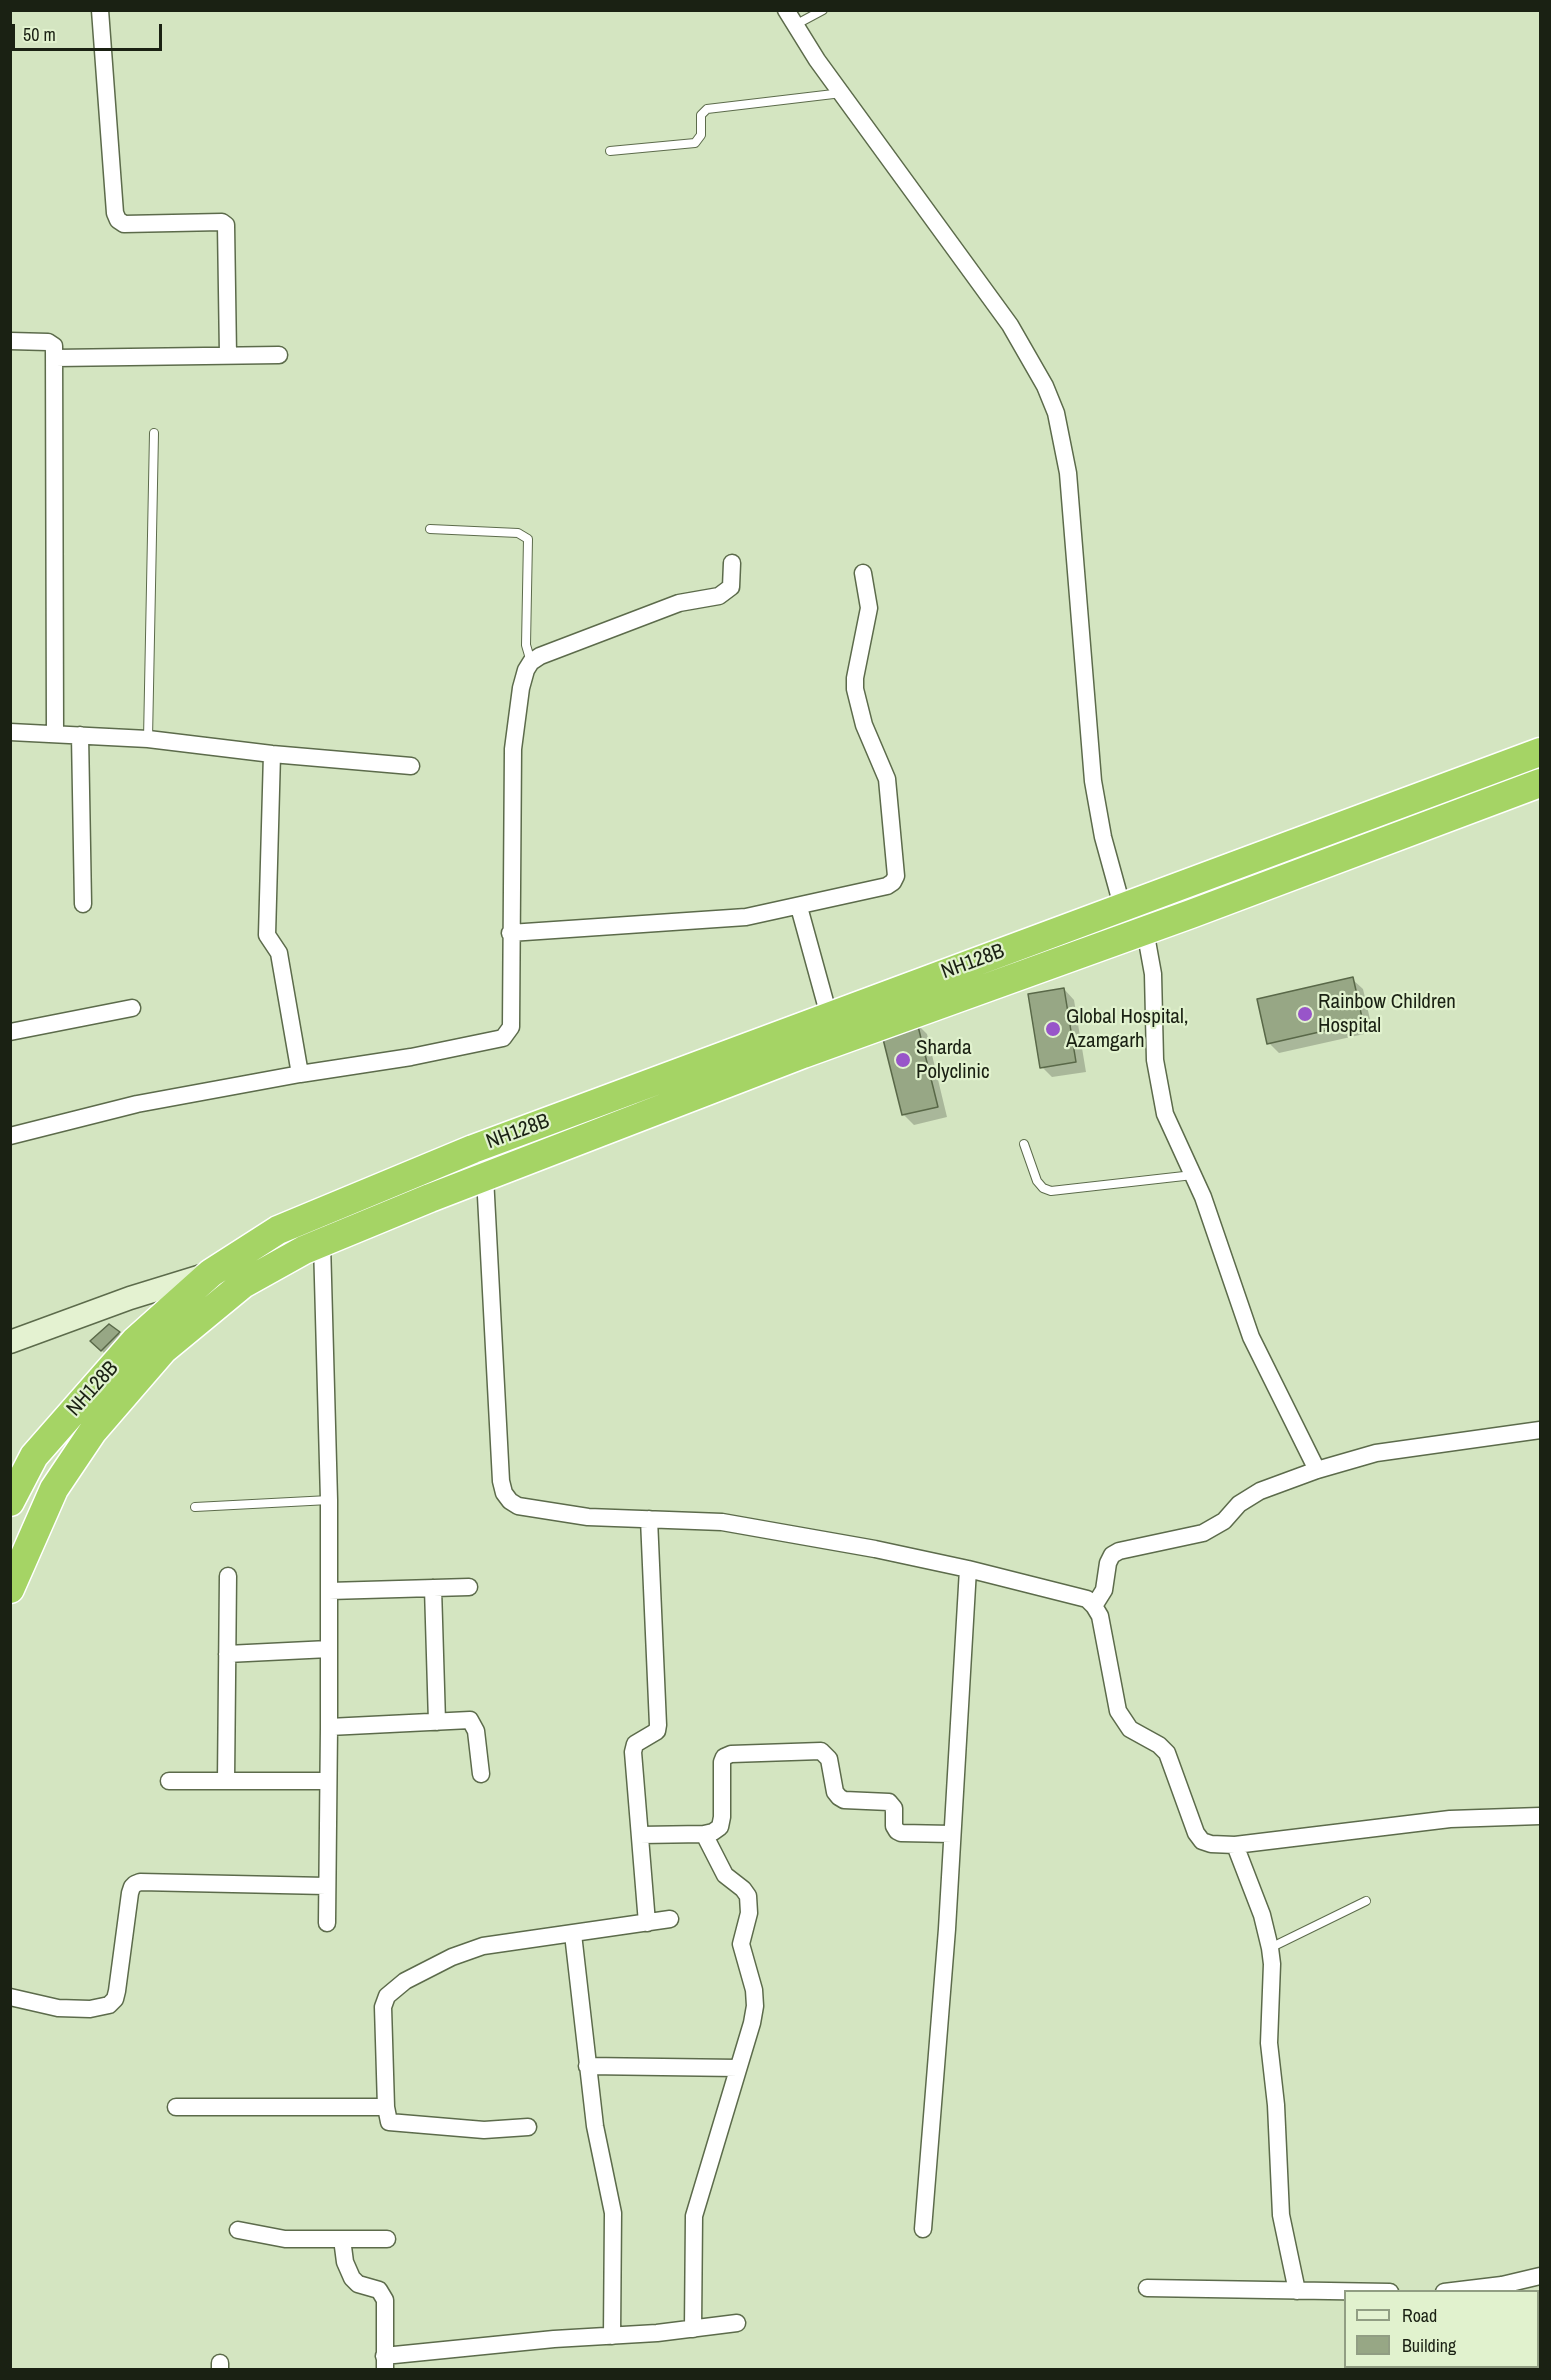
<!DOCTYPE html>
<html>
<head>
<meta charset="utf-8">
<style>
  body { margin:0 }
  #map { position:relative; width:1551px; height:2380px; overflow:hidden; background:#d4e5c1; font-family:"Archivo Narrow",sans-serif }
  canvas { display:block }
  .frame { position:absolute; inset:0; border:12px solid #1a2113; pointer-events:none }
  .legend { position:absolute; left:1344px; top:2290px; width:195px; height:78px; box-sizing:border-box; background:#e1f2ce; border:2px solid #919e83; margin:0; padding:8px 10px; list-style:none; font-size:18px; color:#1a2113 }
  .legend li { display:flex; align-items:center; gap:12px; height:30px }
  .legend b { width:30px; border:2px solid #919e83 }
  .scale { position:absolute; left:12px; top:24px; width:150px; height:27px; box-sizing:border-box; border:3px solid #1a2113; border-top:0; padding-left:8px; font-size:18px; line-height:21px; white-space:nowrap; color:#1a2113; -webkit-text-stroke:4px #e1f2ce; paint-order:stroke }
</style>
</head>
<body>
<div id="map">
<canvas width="1551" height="2380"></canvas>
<div class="frame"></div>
<ul class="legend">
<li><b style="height:8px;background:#e4f2d1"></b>Road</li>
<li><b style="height:16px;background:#97a785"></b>Building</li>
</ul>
<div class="scale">50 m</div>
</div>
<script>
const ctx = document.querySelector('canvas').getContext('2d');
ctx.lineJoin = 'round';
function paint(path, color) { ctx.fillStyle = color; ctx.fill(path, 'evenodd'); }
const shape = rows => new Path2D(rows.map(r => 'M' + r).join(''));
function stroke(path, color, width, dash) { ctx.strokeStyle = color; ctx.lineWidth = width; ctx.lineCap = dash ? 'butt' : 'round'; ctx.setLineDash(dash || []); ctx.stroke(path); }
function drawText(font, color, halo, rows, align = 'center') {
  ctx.font = font + ' "Archivo Narrow",sans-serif'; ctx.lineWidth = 4.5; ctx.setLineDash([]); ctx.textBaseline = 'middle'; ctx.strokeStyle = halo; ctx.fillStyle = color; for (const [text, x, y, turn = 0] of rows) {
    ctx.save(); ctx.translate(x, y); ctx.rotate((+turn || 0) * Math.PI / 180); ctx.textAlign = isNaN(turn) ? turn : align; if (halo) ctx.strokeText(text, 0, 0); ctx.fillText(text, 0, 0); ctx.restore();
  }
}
const shadow = shape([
  [1352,979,1363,989,1373,1032,1279,1053,1269,1043],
  [1064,989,1074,1000,1086,1072,1052,1077,1042,1067],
  [917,1024,927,1034,947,1117,914,1125,904,1115,883,1032],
  [109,1326,122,1336,104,1353,93,1341]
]);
const building = shape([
  [1353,977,1363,1022,1267,1044,1257,999,1353,977],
  [1064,988,1076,1062,1040,1068,1028,994,1064,988],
  [917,1022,938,1107,902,1115,881,1031,917,1022],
  [109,1324,120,1332,101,1351,90,1341,109,1324]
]);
const lane = shape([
  [795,25,823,10],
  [610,151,695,143,701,135,701,115,707,109,842,93],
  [430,529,518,533,528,539,526,645,531,662],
  [148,739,154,433],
  [1024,1144,1037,1181,1043,1188,1051,1191,1193,1175],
  [195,1507,329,1500],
  [1270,1948,1366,1901]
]);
const street = shape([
  [100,10,115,213,118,220,124,224,222,222,226,225,228,355],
  [786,10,817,60,1010,325,1045,386,1056,413,1068,473,1093,781,1103,837,1122,906],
  [10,341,48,342,54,346,55,734],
  [55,358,279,355],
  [10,732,148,739,272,754,411,766],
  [80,735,83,904],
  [272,754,267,935,279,953,280,959,300,1074],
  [799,907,829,1016],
  [1145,930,1153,974,1155,1060,1165,1114,1203,1197,1251,1337,1317,1470],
  [510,933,746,917,887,886,893,882,896,876,887,779,864,725,855,689,855,678,869,608,863,573],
  [10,1032,132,1008],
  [10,1136,137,1104,300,1074,411,1057,503,1038,511,1027,513,749,521,688,526,670,531,662,540,656,679,603,719,596,731,587,732,563],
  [485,1177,501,1481,504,1493,510,1501,518,1506,588,1517,722,1522,875,1549,968,1569,1087,1599,1094,1606,1100,1616,1118,1711,1130,1729,1159,1745,1167,1753,1196,1833,1202,1841,1211,1844,1235,1845,1450,1819,1540,1816],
  [322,1243,329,1500,329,1727,327,1923],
  [433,1588,437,1722],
  [329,1591,469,1587],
  [1094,1606,1104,1590,1108,1563,1112,1555,1119,1551,1203,1533,1224,1521,1239,1504,1260,1491,1317,1470,1376,1453,1540,1430],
  [227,1654,329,1649],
  [329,1727,470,1720,476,1731,481,1774],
  [169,1781,327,1781],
  [226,1781,228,1576],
  [640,1835,704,1834,713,1832,720,1827,722,1817,722,1762,724,1757,731,1754,821,1751,829,1759,835,1792,839,1797,844,1800,889,1802,894,1808,894,1826,897,1831,901,1833,952,1834],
  [1235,1845,1262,1915,1270,1948,1272,1964,1269,2043,1276,2105,1281,2215,1297,2291],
  [647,1923,633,1752,635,1744,657,1731,658,1725,649,1519],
  [573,1934,595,2126,613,2213,612,2336],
  [10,1997,58,2008,90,2009,109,2005,115,1999,117,1991,130,1893,132,1887,135,1884,140,1882,326,1886],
  [587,2066,738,2068],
  [176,2107,386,2107],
  [528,2127,484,2130,389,2122,386,2107,383,2007,387,1996,405,1981,452,1957,483,1946,670,1919],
  [923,2229,947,1929,968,1569],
  [238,2230,285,2239,387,2239],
  [342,2239,345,2262,352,2278,358,2284,379,2290,385,2300,385,2370],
  [1147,2288,1390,2292],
  [1444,2292,1502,2285,1540,2276],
  [693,2329,694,2216,752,2023,755,2006,754,1990,741,1944,749,1913,748,1896,743,1889,725,1875,704,1834],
  [384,2356,554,2339,657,2333,737,2323],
  [220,2370,220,2363]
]);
const secondary = shape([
  [10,1342,130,1298,208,1274]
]);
const highway = shape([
  [10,1502,34,1456,135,1341,211,1273,278,1230,473,1149,1540,752],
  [10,1589,54,1489,93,1431,163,1350,243,1284,304,1250,430,1198,803,1054,1191,914,1540,783]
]);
const markers = [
  [1305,1014,8,"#9855c9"],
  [1053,1029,8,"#9855c9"],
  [903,1060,8,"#9855c9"]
];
const streetNames = [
  ["NH128B",973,962,-20],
  ["NH128B",518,1132,-20],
  ["NH128B",93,1389,-48]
];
const poiNames = [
  ["Rainbow Children",1318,1002],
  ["Hospital",1318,1026],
  ["Global Hospital,",1066,1017],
  ["Azamgarh",1066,1041],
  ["Sharda",916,1048],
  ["Polyclinic",916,1072]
];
paint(shadow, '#0003');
paint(building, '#97a785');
stroke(building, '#596848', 1.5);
stroke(lane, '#5c6b4b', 10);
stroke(street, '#5c6b4b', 19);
stroke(secondary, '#5c6b4b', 25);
stroke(highway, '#fff', 31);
stroke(lane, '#fff', 8);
stroke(street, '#fff', 16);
stroke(secondary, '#e4f2d1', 22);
stroke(highway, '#a5d465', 28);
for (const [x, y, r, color] of markers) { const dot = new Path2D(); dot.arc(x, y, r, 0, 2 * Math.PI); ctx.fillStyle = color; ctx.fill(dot); stroke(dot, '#e1f2ce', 2); }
drawText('21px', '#1a2113', '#e1f2ce', streetNames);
drawText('21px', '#1a2113', '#e1f2ce', poiNames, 'left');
</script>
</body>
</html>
